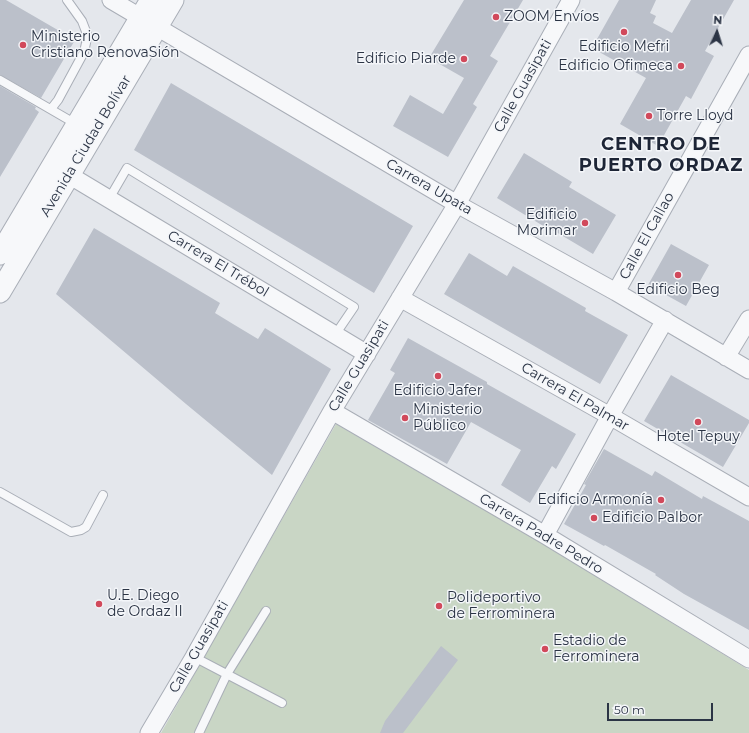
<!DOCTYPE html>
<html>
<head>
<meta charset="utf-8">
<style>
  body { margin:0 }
  #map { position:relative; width:749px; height:733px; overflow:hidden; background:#e4e7ec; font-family:Montserrat,sans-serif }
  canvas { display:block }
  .north { position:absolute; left:697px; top:12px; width:40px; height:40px; -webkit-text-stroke:3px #f4f6f9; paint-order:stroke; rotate:4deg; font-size:11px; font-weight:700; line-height:16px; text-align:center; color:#2b3445 }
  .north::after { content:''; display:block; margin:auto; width:14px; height:18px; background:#2b3445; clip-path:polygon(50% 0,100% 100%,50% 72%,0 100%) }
  .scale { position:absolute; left:607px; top:703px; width:106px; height:18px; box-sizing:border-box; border:2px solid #2b3445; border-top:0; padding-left:5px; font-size:12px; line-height:14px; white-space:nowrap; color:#2b3445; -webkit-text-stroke:3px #f4f6f9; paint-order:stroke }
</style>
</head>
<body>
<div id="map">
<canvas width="749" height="733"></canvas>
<div class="north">N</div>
<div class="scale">50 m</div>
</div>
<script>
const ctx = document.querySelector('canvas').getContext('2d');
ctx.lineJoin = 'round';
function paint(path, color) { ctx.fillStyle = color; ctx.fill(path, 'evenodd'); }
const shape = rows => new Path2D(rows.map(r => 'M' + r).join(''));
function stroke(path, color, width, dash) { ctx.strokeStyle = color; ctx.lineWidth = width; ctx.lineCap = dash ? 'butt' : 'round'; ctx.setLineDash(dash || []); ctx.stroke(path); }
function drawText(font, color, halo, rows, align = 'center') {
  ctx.font = font + ' Montserrat,sans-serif'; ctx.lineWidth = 3; ctx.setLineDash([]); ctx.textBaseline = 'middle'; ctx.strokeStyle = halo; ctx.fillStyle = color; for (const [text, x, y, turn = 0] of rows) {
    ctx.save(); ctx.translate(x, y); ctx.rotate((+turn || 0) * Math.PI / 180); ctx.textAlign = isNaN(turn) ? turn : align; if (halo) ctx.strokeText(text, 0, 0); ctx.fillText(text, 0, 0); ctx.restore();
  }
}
const green = shape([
  [336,424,541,543,749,670,749,733,161,733]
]);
const building = shape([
  [0,0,6,0,75,40,41,98,0,75],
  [464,0,523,0,490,56,498,61,473,104,477,107,448,157,393,126,410,95,443,114,464,78,429,58],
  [619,0,656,0,650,13,656,16,653,23,672,33,691,0,734,0,705,51,714,56,691,99,686,96,658,146,620,124,646,78,592,48],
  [171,83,413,226,374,293,134,150],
  [0,86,36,107,35,109,39,112,0,177],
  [524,153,572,182,569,187,616,215,593,254,546,226,545,227,497,198],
  [94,228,220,303,215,313,233,324,258,339,265,328,331,369,272,475,186,404,56,294],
  [671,244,709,265,686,306,648,285],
  [469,253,507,276,513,266,586,308,585,311,628,335,600,384,444,294],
  [408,338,487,382,487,384,576,434,556,469,552,466,530,503,501,485,521,450,471,422,447,464,368,420,395,373,390,370],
  [671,375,749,420,749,423,723,467,644,421],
  [604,449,652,476,655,471,702,499,703,496,749,521,749,630,684,594,655,575,656,574,605,545,604,546,564,524,586,485,584,484],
  [441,646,458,660,403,733,380,733,385,721]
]);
const service = shape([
  [0,80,76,124],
  [51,109,58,100,84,52,86,43,87,34,82,21,67,0],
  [109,199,127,168,354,307,335,335],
  [0,492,71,532,81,530,86,527,103,495],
  [194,657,282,703],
  [199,733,227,674,266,611]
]);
const minor = shape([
  [111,0,457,204,616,292,749,370],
  [69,175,367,354],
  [616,292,749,55],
  [400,298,610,416,749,497],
  [726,357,749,319],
  [332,411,545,535,749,659],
  [545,535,610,416,665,320],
  [149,733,194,657,332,411,457,204,571,0]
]);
const tertiary = shape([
  [0,254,151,0],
  [0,292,173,0]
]);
const markers = [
  [496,17,4,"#d1495b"],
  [624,32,4,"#d1495b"],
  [23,45,4,"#d1495b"],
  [464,59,4,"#d1495b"],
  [681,66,4,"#d1495b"],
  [649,116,4,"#d1495b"],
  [585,223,4,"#d1495b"],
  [678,275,4,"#d1495b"],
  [438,376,4,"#d1495b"],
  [405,418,4,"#d1495b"],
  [698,422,4,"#d1495b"],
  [661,500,4,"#d1495b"],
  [594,518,4,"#d1495b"],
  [99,604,4,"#d1495b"],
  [439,606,4,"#d1495b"],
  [545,649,4,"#d1495b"]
];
const poiNames = [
  ["ZOOM Envíos",504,17],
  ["Ministerio",31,37],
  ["Cristiano RenovaSión",31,53],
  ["Edificio Mefri",624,47,"center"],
  ["Edificio Piarde",456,59,"right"],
  ["Edificio Ofimeca",673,66,"right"],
  ["Torre Lloyd",657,116],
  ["Edificio",577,215,"right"],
  ["Morimar",577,231,"right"],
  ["Edificio Beg",678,290,"center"],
  ["Edificio Jafer",438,391,"center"],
  ["Ministerio",413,410],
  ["Público",413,426],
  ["Hotel Tepuy",698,437,"center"],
  ["Edificio Armonía",653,500,"right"],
  ["Edificio Palbor",602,518],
  ["U.E. Diego",107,596],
  ["de Ordaz II",107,612],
  ["Polideportivo",447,598],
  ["de Ferrominera",447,614],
  ["Estadio de",553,641],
  ["Ferrominera",553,657]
];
const streetNames = [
  ["Calle Guasipati",523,86,-61],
  ["Avenida Ciudad Bolívar",86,146,-59],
  ["Carrera Upata",429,187,30],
  ["Calle El Callao",647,236,-61],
  ["Carrera El Trébol",218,264,31],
  ["Calle Guasipati",359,366,-59],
  ["Carrera El Palmar",575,397,30],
  ["Carrera Padre Pedro",541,534,31],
  ["Calle Guasipati",199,647,-60]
];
const districtNames = [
  ["CENTRO DE",661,145],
  ["PUERTO ORDAZ",661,166]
];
paint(green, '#c9d6c5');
paint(building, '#bbc0ca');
stroke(service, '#a9aeb7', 10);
stroke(minor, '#a9aeb7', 19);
stroke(tertiary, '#a9aeb7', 23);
stroke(service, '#f7f8fa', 8);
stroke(minor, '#f7f8fa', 17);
stroke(tertiary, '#f7f8fa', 21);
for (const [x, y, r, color] of markers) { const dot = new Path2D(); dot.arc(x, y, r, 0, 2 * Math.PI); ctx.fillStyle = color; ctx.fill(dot); stroke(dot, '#f4f6f9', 1.5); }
drawText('14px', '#2b3445', '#f4f6f9', poiNames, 'left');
drawText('14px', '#2b3445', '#f4f6f9', streetNames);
ctx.letterSpacing = '1px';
drawText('bold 18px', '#1d2536', '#f4f6f9', districtNames);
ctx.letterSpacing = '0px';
</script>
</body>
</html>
